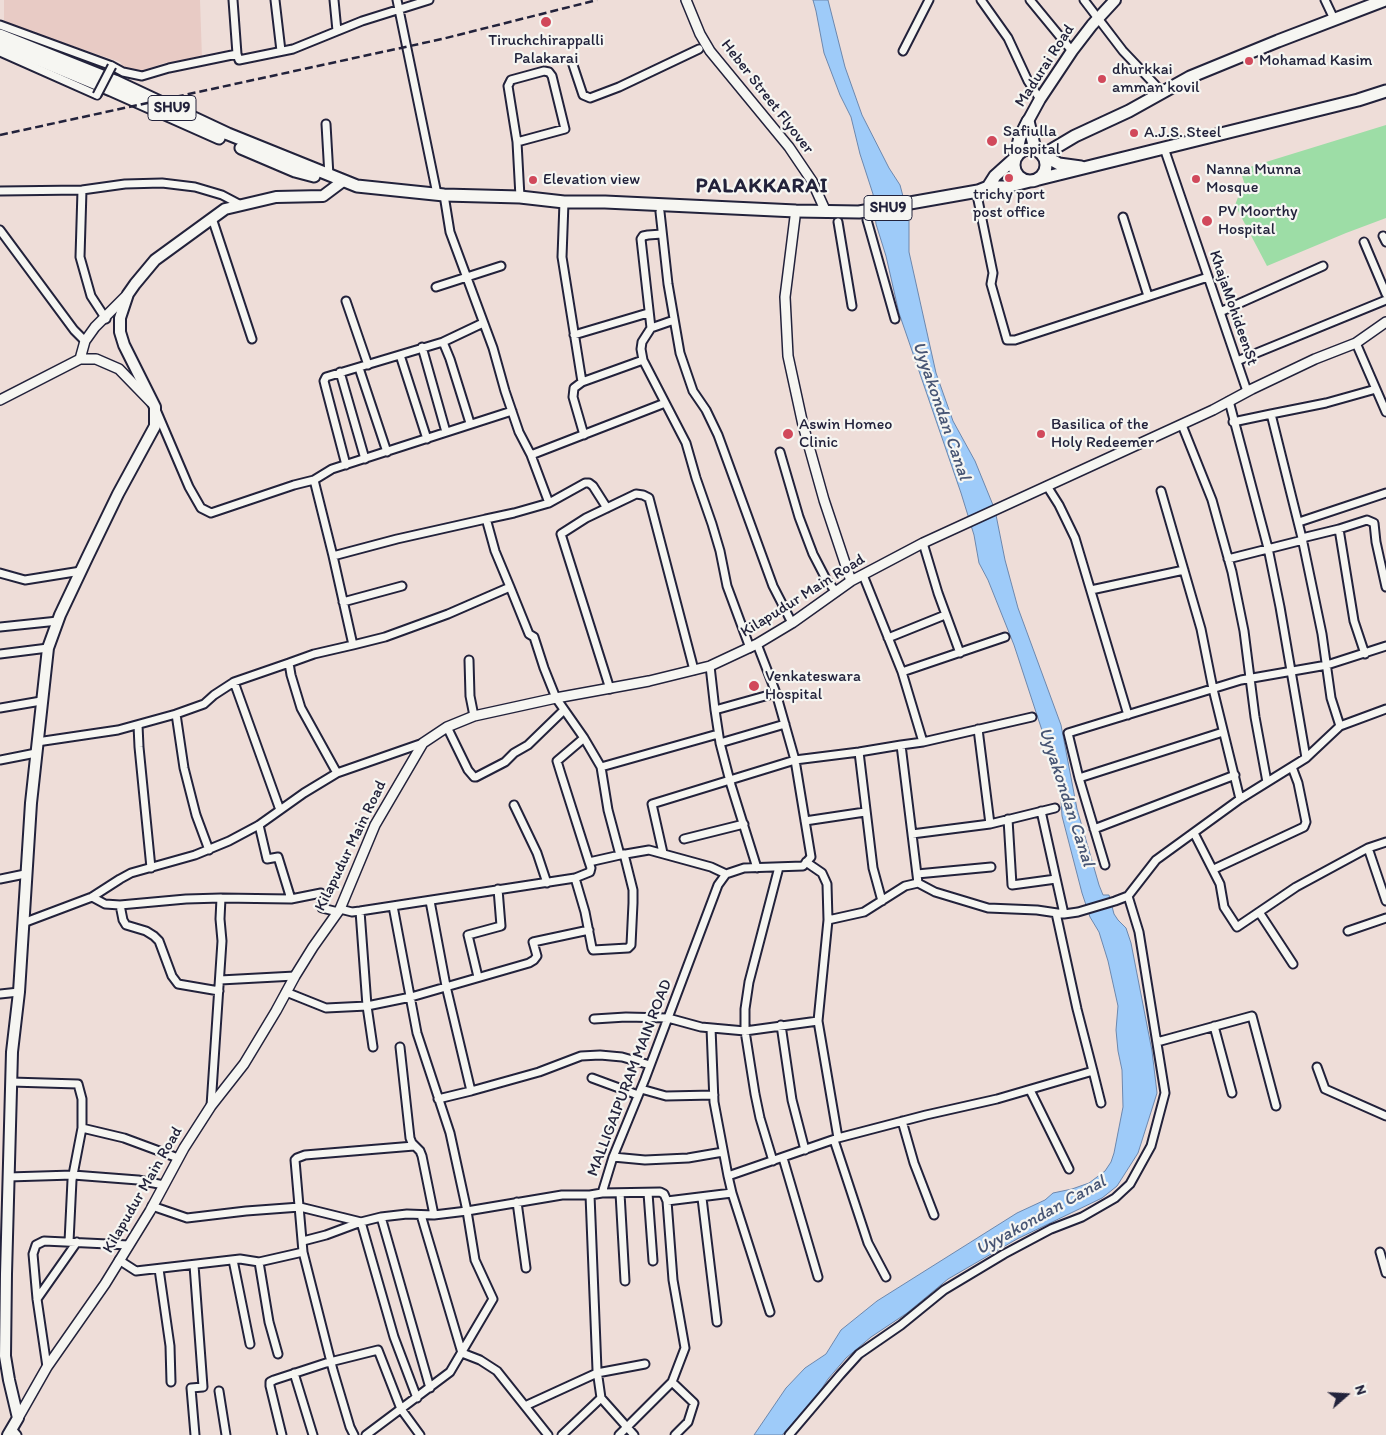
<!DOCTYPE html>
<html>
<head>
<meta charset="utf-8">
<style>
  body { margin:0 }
  #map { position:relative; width:1386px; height:1435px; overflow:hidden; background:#eeddd8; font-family:Itim,sans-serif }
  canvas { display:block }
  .north { position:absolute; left:1321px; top:1370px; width:50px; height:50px; -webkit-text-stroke:4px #f6f6f2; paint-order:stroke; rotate:71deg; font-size:14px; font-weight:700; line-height:20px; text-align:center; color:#22223b }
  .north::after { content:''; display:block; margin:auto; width:18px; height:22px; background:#22223b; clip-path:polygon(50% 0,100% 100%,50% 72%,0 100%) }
</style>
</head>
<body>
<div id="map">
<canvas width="1386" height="1435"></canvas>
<div class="north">N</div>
</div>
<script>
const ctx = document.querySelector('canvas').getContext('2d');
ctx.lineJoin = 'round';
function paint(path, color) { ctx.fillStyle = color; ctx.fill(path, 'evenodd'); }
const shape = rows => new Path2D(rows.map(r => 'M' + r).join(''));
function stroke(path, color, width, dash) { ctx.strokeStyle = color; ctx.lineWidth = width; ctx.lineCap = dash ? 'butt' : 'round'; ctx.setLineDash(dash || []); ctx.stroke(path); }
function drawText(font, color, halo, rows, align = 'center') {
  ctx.font = font + ' Itim,sans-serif'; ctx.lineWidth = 4.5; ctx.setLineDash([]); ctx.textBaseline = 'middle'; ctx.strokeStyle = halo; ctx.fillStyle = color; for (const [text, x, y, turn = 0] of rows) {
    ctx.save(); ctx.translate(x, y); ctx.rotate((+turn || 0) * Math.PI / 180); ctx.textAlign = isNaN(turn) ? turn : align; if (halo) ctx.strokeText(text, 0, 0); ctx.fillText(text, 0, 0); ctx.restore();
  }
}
const built = shape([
  [4,0,200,0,202,59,164,63,138,72,125,70,120,62,4,23]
]);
const green = shape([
  [1386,125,1386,218,1346,233,1267,266,1235,205,1244,182,1240,170]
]);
const water = shape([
  [813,0,828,0,845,67,862,115,889,168,900,185,909,219,909,252,936,373,953,421,975,461,995,510,1005,560,1018,608,1061,725,1077,809,1099,885,1103,895,1109,895,1114,914,1118,920,1126,928,1131,943,1152,1051,1157,1093,1138,1153,1117,1186,1102,1198,1017,1239,948,1279,907,1313,871,1337,846,1358,828,1379,814,1400,782,1435,754,1435,786,1388,805,1368,826,1354,841,1330,877,1301,1017,1213,1045,1200,1053,1193,1072,1189,1089,1183,1105,1171,1111,1162,1114,1153,1123,1107,1122,1070,1118,1051,1116,1030,1118,1006,1108,961,1099,932,1090,917,1082,893,1062,816,1061,800,1054,767,1014,645,988,580,979,563,974,535,961,493,899,313,886,256,876,224,873,194,860,154,851,117,840,95,824,53,816,11,813,0]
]);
const minor = shape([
  [275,0,281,51],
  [334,0,337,31],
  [397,0,437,194],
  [981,0,1008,38,1028,81,1040,99],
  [1030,0,1072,51],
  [1084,0,1123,51,1162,92],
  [1325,0,1334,19],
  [0,25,112,66,123,72,142,76,169,68,237,54,233,0],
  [903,51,929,0],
  [0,52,97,95],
  [237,54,239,60,293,49,362,21,429,0],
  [573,65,583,95,590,98,619,87,699,49],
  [326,124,329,176],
  [517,142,565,129,552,76,549,72,544,71,511,80,508,86,517,142,520,197],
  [1164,148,1247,391],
  [82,190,80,257,91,296,106,319],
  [0,191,82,190,125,184,162,183,195,187,222,195,241,205],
  [444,195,450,232,493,348,505,391,519,432,531,455,549,503,514,513,486,519,487,522,495,551,510,587,529,634,534,637,544,668,556,698,584,738,601,767,608,810,620,855,649,850,711,867,726,874],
  [978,200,993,273,991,284,1007,340,1015,340,1208,277],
  [564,202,562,257,582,382,574,388,573,397,584,435],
  [660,212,668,284,680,353,693,391,706,410,718,435,773,586,792,623],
  [1123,217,1148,296],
  [212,218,252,339],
  [867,220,895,319],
  [838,222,852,306],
  [0,230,74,330,85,341],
  [1383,236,1386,242],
  [1364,242,1386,294],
  [436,287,501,266],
  [346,301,368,365],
  [1220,312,1323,266],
  [651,328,674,320],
  [574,335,648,313],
  [443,342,450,359,470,423],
  [1356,343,1386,412],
  [422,347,446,432],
  [400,355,427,439],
  [643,360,641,349,642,342,651,328,641,239,643,236,648,235,662,234],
  [1237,361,1386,300],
  [359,368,387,452],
  [340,372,365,459],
  [582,382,643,360,686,443,696,478,712,524,720,551,727,586,750,648],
  [1229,401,1268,548,1280,607,1306,758],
  [157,412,189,487,201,508,211,513,294,485,314,480,332,469,512,411],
  [1271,414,1326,403,1376,389],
  [1233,422,1271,414,1302,538,1322,634,1331,698,1340,726],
  [1182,425,1212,500,1232,572,1244,631,1255,717,1267,782],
  [780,452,799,517,813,554,826,579,836,592],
  [531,455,665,403],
  [346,465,325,385,324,381,326,377,443,342,483,323],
  [314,480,333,556,353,645,385,637,448,614,510,587],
  [1047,486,1059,505,1075,538,1128,715],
  [1161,491,1201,629,1213,689,1240,799],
  [549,503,585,483,589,483,593,486,607,508],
  [1299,522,1386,493],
  [1339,529,1367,520,1374,523,1376,542,1386,587],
  [1302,538,1339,529,1354,621,1365,654],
  [923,543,938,593,960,653],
  [333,556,397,539,486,519],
  [1228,559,1303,540],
  [0,573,25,580,81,571],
  [863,575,902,672,923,742,901,745,918,883],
  [1091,590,1184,570],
  [343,602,402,586],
  [0,627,58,621],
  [888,638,945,615],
  [0,654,48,648],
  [469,660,470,696,474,716],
  [710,666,715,710,720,743,731,785,757,868],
  [902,672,1005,637],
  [234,682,280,810],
  [610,689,561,534,586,518,636,494,643,495,649,498,694,670],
  [0,708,41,701],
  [715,710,776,693],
  [176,714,204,704,214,695,234,682,289,663],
  [138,725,139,747,151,868],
  [447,727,468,770,474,777,476,777,505,762,514,753,528,745,564,710],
  [978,729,990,824],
  [584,738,557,761,561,774,589,862,620,855],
  [37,742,118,730,176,714,184,768,196,815,209,850],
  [923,742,1032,717],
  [720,743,785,724],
  [859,752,873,868,882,901],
  [0,760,36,753],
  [601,767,718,734],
  [337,773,301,708,291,675,289,663,314,654,353,645],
  [1079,778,1223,732],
  [514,805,537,853,547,883],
  [1041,811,1064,914],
  [1008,819,1012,885,1056,879],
  [805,821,865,812],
  [259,825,267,859,278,857,291,899],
  [1094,829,1235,775],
  [1194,833,1220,884,1224,907,1237,927,1296,887,1368,848,1386,842],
  [912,834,990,824,1055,808],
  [684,839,744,824],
  [1368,848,1386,901],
  [663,853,652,804,795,760,859,752,901,745],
  [806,862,822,873,827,884,828,920],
  [1105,865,1079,778,1068,733,1241,680,1327,665,1386,646],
  [1214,869,1304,827,1306,822,1298,783,1292,767],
  [917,874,991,867],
  [575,878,585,912,592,948,593,950,628,948,631,945,633,903,633,890,624,854],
  [0,879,25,874],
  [92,897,105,904,120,905,186,899,221,898,220,919,222,941,211,1106],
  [221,898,291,899,321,893,322,908,338,912],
  [430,901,446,986,471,1091,438,1099],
  [120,905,123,920,126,925,146,931,154,936,159,941,172,976,178,984,219,991],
  [340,909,352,912,360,911,575,878,590,872,591,868,589,862],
  [360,911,367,1006,373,1047],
  [1259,912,1293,964],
  [1056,913,1077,1009,1093,1071],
  [23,923,92,897,120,879,131,873,195,855,229,841,259,825,304,793,337,773,423,743],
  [1348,931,1386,918],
  [478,977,468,935,501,926,498,889],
  [220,980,295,976],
  [286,992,326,1008,367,1006,411,997,529,963,534,960,537,956,533,942,589,930],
  [0,994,19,992],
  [594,1019,626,1017,668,1018,701,1027,745,1031,818,1021],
  [781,1025,792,1100,805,1150],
  [1214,1026,1232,1093],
  [711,1028,714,1102,728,1176],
  [1157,1042,1252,1016,1276,1106],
  [400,1047,410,1138,412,1143,420,1151,422,1156,434,1215],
  [1317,1067,1325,1089,1386,1116],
  [592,1078,638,1095],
  [11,1082,78,1084,82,1099,82,1128,124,1138,178,1158],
  [641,1089,666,1096,714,1095],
  [1030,1090,1069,1169],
  [471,1091,539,1072,581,1056,600,1055,622,1057,650,1065],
  [902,1121,914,1163,934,1215],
  [838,1138,926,1115,997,1099,1093,1071,1101,1103],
  [834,1140,868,1243,886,1277],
  [613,1157,645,1160,688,1158,723,1152],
  [783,1158,818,1277],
  [773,1161,760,1118,755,1094,745,1031,745,1009,749,982,779,867],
  [8,1177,73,1175,138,1180,164,1185],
  [602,1193,660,1192,664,1194,667,1201,732,1193,728,1176,838,1138,818,1021,828,920,864,912,905,886,918,883,935,892,988,908,1037,910,1064,914,1078,912,1115,901,1128,896,1156,860,1240,799,1306,758,1340,726,1386,709],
  [620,1193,625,1281],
  [648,1193,653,1261],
  [732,1193,770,1312],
  [590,1195,597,1370,601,1398,634,1435],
  [702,1198,717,1322],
  [667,1201,673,1280,685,1348,672,1382,694,1403,688,1422,675,1435],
  [517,1202,526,1268],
  [152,1206,187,1218,246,1211,300,1207,361,1222,394,1337,417,1398],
  [421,1215,462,1353,480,1360,497,1371,548,1435],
  [381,1217,430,1388],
  [303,1241,326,1235,361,1222,381,1217,407,1214,434,1215,467,1211,450,1133,417,1033,393,906],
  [69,1242,72,1180,82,1128],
  [1380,1252,1386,1273],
  [119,1260,136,1271,240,1259,259,1262,303,1252],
  [233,1260,250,1344],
  [259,1262,269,1322,278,1354],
  [194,1265,203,1387,191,1388,195,1435],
  [159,1269,170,1346,171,1382],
  [37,1299,77,1242],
  [47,1367,37,1299,33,1254,36,1245,44,1241,129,1245],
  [294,1373,313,1435],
  [219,1391,226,1435],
  [525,1406,597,1373,645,1364],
  [12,1429,17,1435],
  [282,1435,270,1386,270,1382,274,1380,326,1363,378,1350,401,1409,420,1435],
  [354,1435,350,1427,333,1370,303,1252,295,1160,297,1158,305,1155,414,1146],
  [366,1435,450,1372,493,1299,475,1260,467,1211,562,1195,590,1195,602,1193,613,1157,645,1079,718,885,726,874,744,868,803,866,811,857,795,760,776,693,757,644],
  [562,1435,601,1398],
  [619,1435,672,1382],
  [789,1435,840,1375,859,1354,901,1325,944,1290,1004,1254,1051,1229,1082,1217,1115,1198,1130,1184,1151,1146,1165,1093,1139,932,1128,896]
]);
const tertiary = shape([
  [686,0,700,34,710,51,789,147,812,181,826,212],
  [795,217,785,297,788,356,803,425,824,500,851,581],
  [80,359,96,359,119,369,151,402],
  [0,400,80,359,85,341,95,327,128,294],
  [18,1418,47,1367,105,1284,150,1211,184,1148,211,1106,244,1064,276,1011,295,976,313,947,340,909,375,825,423,743,447,727,474,716,556,698,649,681,710,666,757,644,792,623,851,581,923,543,1213,410,1252,389,1315,359,1356,343,1386,322]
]);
const secondary = shape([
  [1028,121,1040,99,1072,51,1092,25,1115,0],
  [8,1435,18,1418,9,1380,5,1356,6,1274,12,1052,19,992,31,803,48,648,60,615,87,558,118,494,155,426,155,407,124,345,120,332,120,318,128,294,135,284,155,260,225,209,276,197,323,196,343,181]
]);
const primary = shape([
  [0,35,115,81,228,134,357,186,444,195,520,197,564,202,605,202,796,211,859,212,978,191,988,187,1006,187,1030,181],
  [0,44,111,90,219,138],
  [1028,121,1035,149],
  [241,148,295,171,314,176],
  '1014 165a16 16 0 1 1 32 0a16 16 0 1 1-32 0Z',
  [1081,167,1059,164,1043,155,1075,136,1129,111,1190,77,1278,41,1385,0],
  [1039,179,1358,100,1386,91],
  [988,187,995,176,1015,158,1020,137,1028,121]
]);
const rail = shape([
  [0,135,442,39,597,0]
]);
const minorBridge = shape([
  [97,95,112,66]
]);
const markers = [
  [546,22,6,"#d1495b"],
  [1249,61,5,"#d1495b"],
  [1102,79,5,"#d1495b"],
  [1134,133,5,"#d1495b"],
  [992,141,6,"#d1495b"],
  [1009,178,5,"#d1495b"],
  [1196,179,5,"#d1495b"],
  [533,180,5,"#d1495b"],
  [1207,221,6,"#d1495b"],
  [788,434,6,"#d1495b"],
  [1041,434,5,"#d1495b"],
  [754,686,6,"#d1495b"]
];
const shields = [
  [172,108,48],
  [888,208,48]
];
const shieldNames = [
  ["SHU9",172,108],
  ["SHU9",888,208]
];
const poiNames = [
  ["Tiruchchirappalli",546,41,"center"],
  ["Palakarai",546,59,"center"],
  ["Mohamad Kasim",1259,61],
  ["dhurkkai",1112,70],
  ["amman kovil",1112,88],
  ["Safiulla",1003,132],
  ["Hospital",1003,150],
  ["A.J.S. Steel",1144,133],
  ["Nanna Munna",1206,170],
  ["Mosque",1206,188],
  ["Elevation view",543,180],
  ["trichy port",1009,195,"center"],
  ["post office",1009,213,"center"],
  ["PV Moorthy",1218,212],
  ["Hospital",1218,230],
  ["Aswin Homeo",799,425],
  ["Clinic",799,443],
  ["Basilica of the",1051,425],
  ["Holy Redeemer",1051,443],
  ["Venkateswara",765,677],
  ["Hospital",765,695]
];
const streetNames = [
  ["Madurai Road",1045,66,-57],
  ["Heber Street Flyover",767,97,52],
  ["KhajaMohideenSt",1233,308,71],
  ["Kilapudur Main Road",803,596,-32],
  ["Kilapudur Main Road",351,846,-64],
  ["MALLIGAIPURAM MAIN ROAD",630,1078,-69],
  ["Kilapudur Main Road",143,1190,-60]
];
const waterNames = [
  ["Uyyakondan Canal",941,411,71],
  ["Uyyakondan Canal",1066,797,72],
  ["Uyyakondan Canal",1041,1216,-29]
];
const districtNames = [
  ["PALAKKARAI",762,187]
];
paint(built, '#e8cbc5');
paint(green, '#9ddda6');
paint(water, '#9ecbf9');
stroke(water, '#6c87ad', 1);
stroke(minor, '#22223b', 11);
stroke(tertiary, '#22223b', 12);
stroke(secondary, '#22223b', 14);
stroke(primary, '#22223b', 15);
stroke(minor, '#f6f6f2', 7);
stroke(tertiary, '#f6f6f2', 9);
stroke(secondary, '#f6f6f2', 10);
stroke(primary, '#f6f6f2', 11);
stroke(rail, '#22223b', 2.5, [8, 4]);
stroke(minorBridge, '#22223b', 11, []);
stroke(minorBridge, '#f6f6f2', 7);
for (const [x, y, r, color] of markers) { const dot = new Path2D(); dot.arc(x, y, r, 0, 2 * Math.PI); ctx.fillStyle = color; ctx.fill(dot); stroke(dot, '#f6f6f2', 2); }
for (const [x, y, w] of shields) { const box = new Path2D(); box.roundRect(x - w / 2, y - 12.5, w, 25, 4); ctx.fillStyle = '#f6f6f2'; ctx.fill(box); stroke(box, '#22223b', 1); }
drawText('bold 15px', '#22223b', null, shieldNames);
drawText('16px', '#22223b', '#f6f6f2', poiNames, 'left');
drawText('16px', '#22223b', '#f6f6f2', streetNames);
drawText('italic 18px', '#475574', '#f6f6f2', waterNames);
ctx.letterSpacing = '1px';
drawText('bold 21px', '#22223b', '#f6f6f2', districtNames);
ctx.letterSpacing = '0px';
</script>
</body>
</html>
